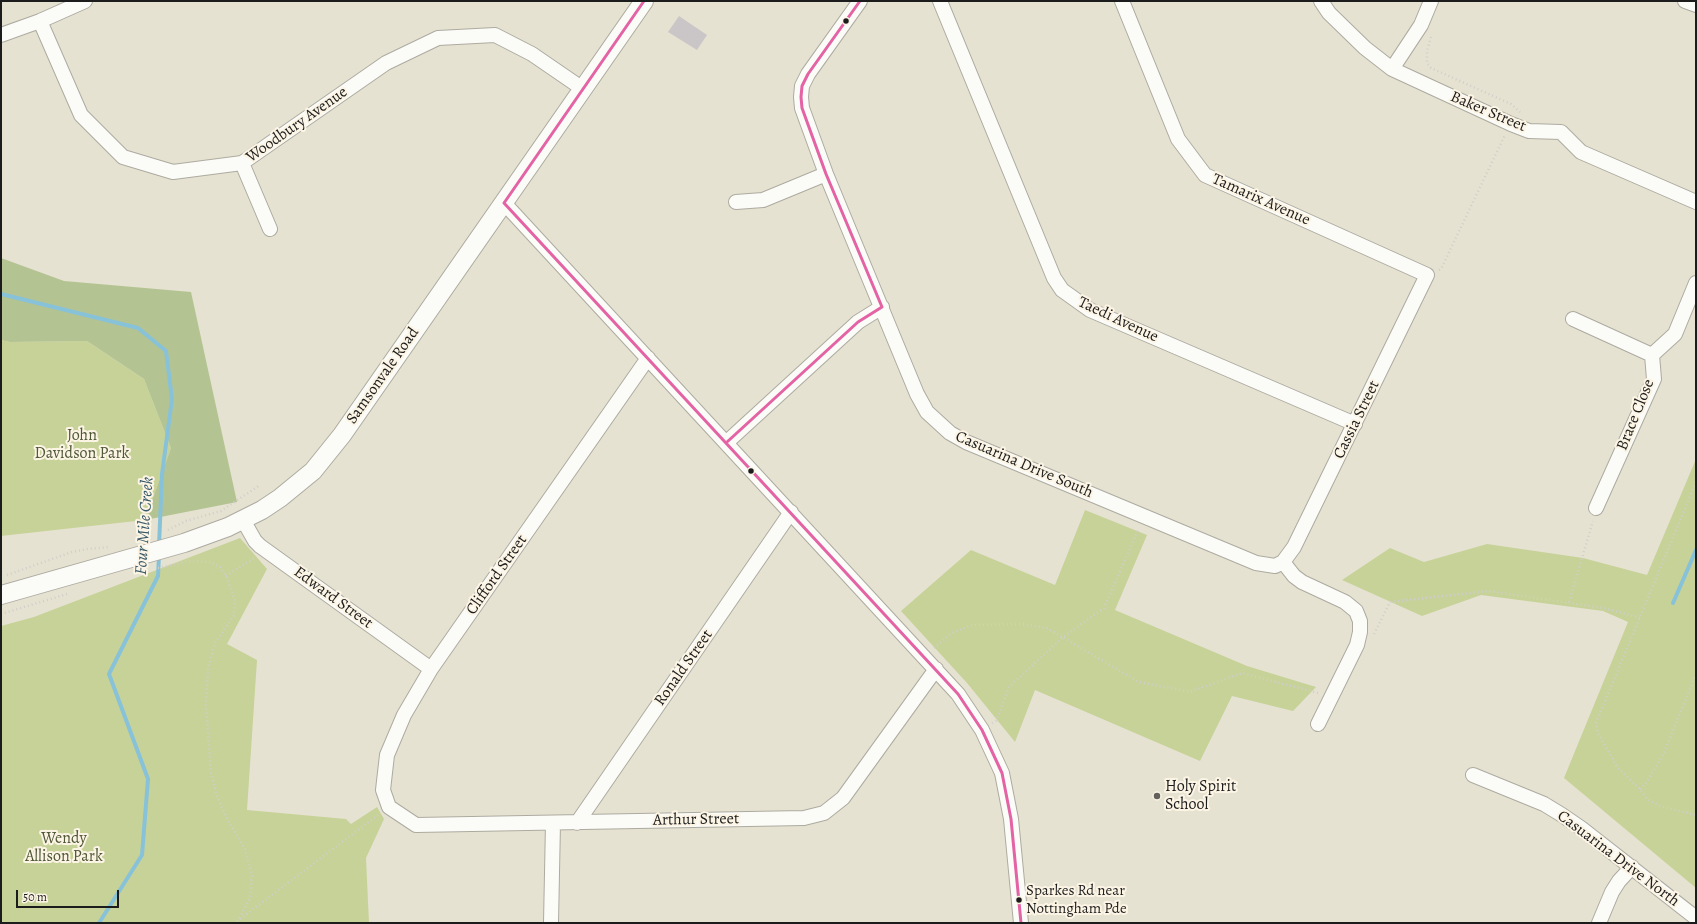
<!DOCTYPE html>
<html>
<head>
<meta charset="utf-8">
<style>
  body { margin:0 }
  #map { position:relative; width:1697px; height:924px; overflow:hidden; background:#e6e2d1; font-family:Alegreya,serif }
  canvas { display:block }
  .frame { position:absolute; inset:0; border:2px solid #1c1c1c; pointer-events:none }
  .scale { position:absolute; left:16px; top:890px; width:103px; height:18px; box-sizing:border-box; border:2px solid #1c1c1c; border-top:0; padding-left:5px; font-size:12px; line-height:14px; white-space:nowrap; color:#1c1c1c; -webkit-text-stroke:3px #fcf5e5; paint-order:stroke }
</style>
</head>
<body>
<div id="map">
<canvas width="1697" height="924"></canvas>
<div class="frame"></div>
<div class="scale">50 m</div>
</div>
<script>
const ctx = document.querySelector('canvas').getContext('2d');
ctx.lineJoin = 'round';
function paint(path, color) { ctx.fillStyle = color; ctx.fill(path, 'evenodd'); }
const shape = rows => new Path2D(rows.map(r => 'M' + r).join(''));
function stroke(path, color, width, dash) { ctx.strokeStyle = color; ctx.lineWidth = width; ctx.lineCap = dash ? 'butt' : 'round'; ctx.setLineDash(dash || []); ctx.stroke(path); }
function drawText(font, color, halo, rows, align = 'center') {
  ctx.font = font + ' Alegreya,serif'; ctx.lineWidth = 4; ctx.setLineDash([]); ctx.textBaseline = 'middle'; ctx.strokeStyle = halo; ctx.fillStyle = color; for (const [text, x, y, turn = 0] of rows) {
    ctx.save(); ctx.translate(x, y); ctx.rotate((+turn || 0) * Math.PI / 180); ctx.textAlign = isNaN(turn) ? turn : align; if (halo) ctx.strokeText(text, 0, 0); ctx.fillText(text, 0, 0); ctx.restore();
  }
}
const green = shape([
  [1,340,10,342,87,341,144,379,171,448,145,520,1,536],
  [1696,459,1696,888,1564,778,1628,622,1603,611,1481,595,1422,616,1342,580,1390,548,1424,562,1487,544,1583,558,1647,575],
  [1085,510,1147,535,1115,610,1247,666,1316,687,1293,711,1232,696,1200,761,1035,690,1015,742,967,683,901,611,971,550,1055,585],
  [240,538,267,569,227,644,257,660,247,810,346,819,351,824,377,807,384,819,366,858,369,923,1,923,1,626,34,617]
]);
const forest = shape([
  [1,258,64,281,191,292,237,502,145,520,171,448,144,379,87,341,10,342,1,340]
]);
const stream = shape([
  [1,294,138,328,166,351,172,399,162,474,159,546],
  [1673,603,1696,550],
  [99,923,142,855,148,779,109,674,158,576,159,555]
]);
const building = shape([
  [679,16,707,35,697,50,668,32]
]);
const path = shape([
  [1431,37,1427,51,1427,63,1431,68,1511,104,1520,112],
  [1439,270,1441,269,1505,135],
  [1696,482,1596,723,1598,733,1617,767,1640,789,1647,799,1660,806,1696,815],
  [168,530,186,521,221,511,260,485],
  [158,568,188,561,211,562,220,567,226,576,235,600,234,615,215,643,208,669,206,705,211,773,217,796,226,817,245,849,252,876,250,898,239,919,235,923],
  [7,575,72,552,87,549,110,547],
  [226,576,254,558],
  [1569,602,1593,521],
  [1,614,67,594],
  [1374,634,1390,602,1488,591,1604,608,1640,618],
  [934,648,952,633,971,625,1023,624,1047,628,1139,682,1190,692,1242,673,1318,693],
  [992,723,996,721,1009,687,1062,638,1104,608,1139,528],
  [1640,789,1646,783,1664,753,1696,674],
  [240,919,378,815]
]);
const minor = shape([
  [860,1,808,74,802,86,801,97,802,108,826,174,917,394,927,412,950,433,966,442,1256,563,1275,566,1283,562,1294,547,1427,275,1205,175,1178,139,1122,1],
  [940,1,1054,278,1062,290,1090,310,1355,424],
  [1321,1,1329,13,1365,48,1392,69],
  [1431,1,1421,25,1392,69,1511,124,1529,131,1561,132,1581,152,1696,202],
  [1685,1,1696,5],
  [40,21,81,115,123,157,173,172,242,163,386,63,438,38,495,35,532,54,583,89],
  [1,35,40,21,85,1],
  [242,163,270,229],
  [736,202,763,200,826,174],
  [504,203,958,694,982,730,1002,773,1011,819,1021,923],
  [1573,319,1652,355],
  [648,358,431,669,404,715,387,755,383,790,389,807,416,825,804,818,824,813,843,798,936,669],
  [727,442,858,322,882,307],
  [1596,508,1654,379,1652,355,1675,334,1696,283],
  [243,520,255,541,260,546,431,669],
  [1283,562,1294,576,1302,582,1345,602,1356,611,1360,621,1360,632,1357,645,1318,724],
  [1473,775,1544,804,1562,815,1581,828,1696,918],
  [577,823,791,512],
  [551,923,553,823],
  [1599,923,1612,892,1619,881,1632,867]
]);
const major = shape([
  [1,595,184,543,228,527,262,510,280,498,313,471,342,435,644,1]
]);
const bus1 = shape([
  [644,1,504,203,958,694,982,730,1002,773,1011,819,1021,923],
  [727,442,858,322,882,307,826,174,802,108,801,97,802,86,808,74,860,1]
]);
const markers = [
  [846,21,3.5,"#1c1c1c"],
  [751,471,3.5,"#1c1c1c"],
  [1157,796,4,"#63615b"],
  [1019,900,3.5,"#1c1c1c"]
];
const busNames = [
  ["Sparkes Rd near",1026,891],
  ["Nottingham Pde",1026,909]
];
const streetNames = [
  ["Baker Street",1488,112,23],
  ["Woodbury Avenue",297,125,-35],
  ["Tamarix Avenue",1261,200,24],
  ["Taedi Avenue",1118,320,25],
  ["Samsonvale Road",383,376,-55],
  ["Brace Close",1636,415,-68],
  ["Cassia Street",1357,420,-64],
  ["Casuarina Drive South",1024,465,23],
  ["Clifford Street",497,575,-55],
  ["Edward Street",333,598,36],
  ["Ronald Street",684,668,-55],
  ["Arthur Street",696,820,-1],
  ["Casuarina Drive North",1618,859,37]
];
const parkNames = [
  ["John",82,436],
  ["Davidson Park",82,454],
  ["Wendy",64,839],
  ["Allison Park",64,857]
];
const poiNames = [
  ["Holy Spirit",1165,787],
  ["School",1165,805]
];
const waterNames = [
  ["Four Mile Creek",145,526,-86]
];
paint(green, '#c7d298');
paint(forest, '#b3c392');
stroke(stream, '#88c2d9', 4);
paint(building, '#cac6c8');
stroke(minor, '#adaba0', 16);
stroke(major, '#adaba0', 20);
stroke(path, '#d0ceca', 2.5, [1, 3]);
stroke(minor, '#fbfbf8', 14);
stroke(major, '#fbfbf8', 18);
stroke(bus1, '#e463a4', 3);
for (const [x, y, r, color] of markers) { const dot = new Path2D(); dot.arc(x, y, r, 0, 2 * Math.PI); ctx.fillStyle = color; ctx.fill(dot); stroke(dot, '#fcf5e5', 1.5); }
drawText('15px', '#1c1c1c', '#fcf5e5', busNames, 'left');
drawText('16px', '#1c1c1c', '#fcf5e5', streetNames);
drawText('16px', '#4f5737', '#fcf5e5', parkNames);
drawText('16px', '#1c1c1c', '#fcf5e5', poiNames, 'left');
drawText('italic 17px', '#375969', '#fcf5e5', waterNames);
</script>
</body>
</html>
